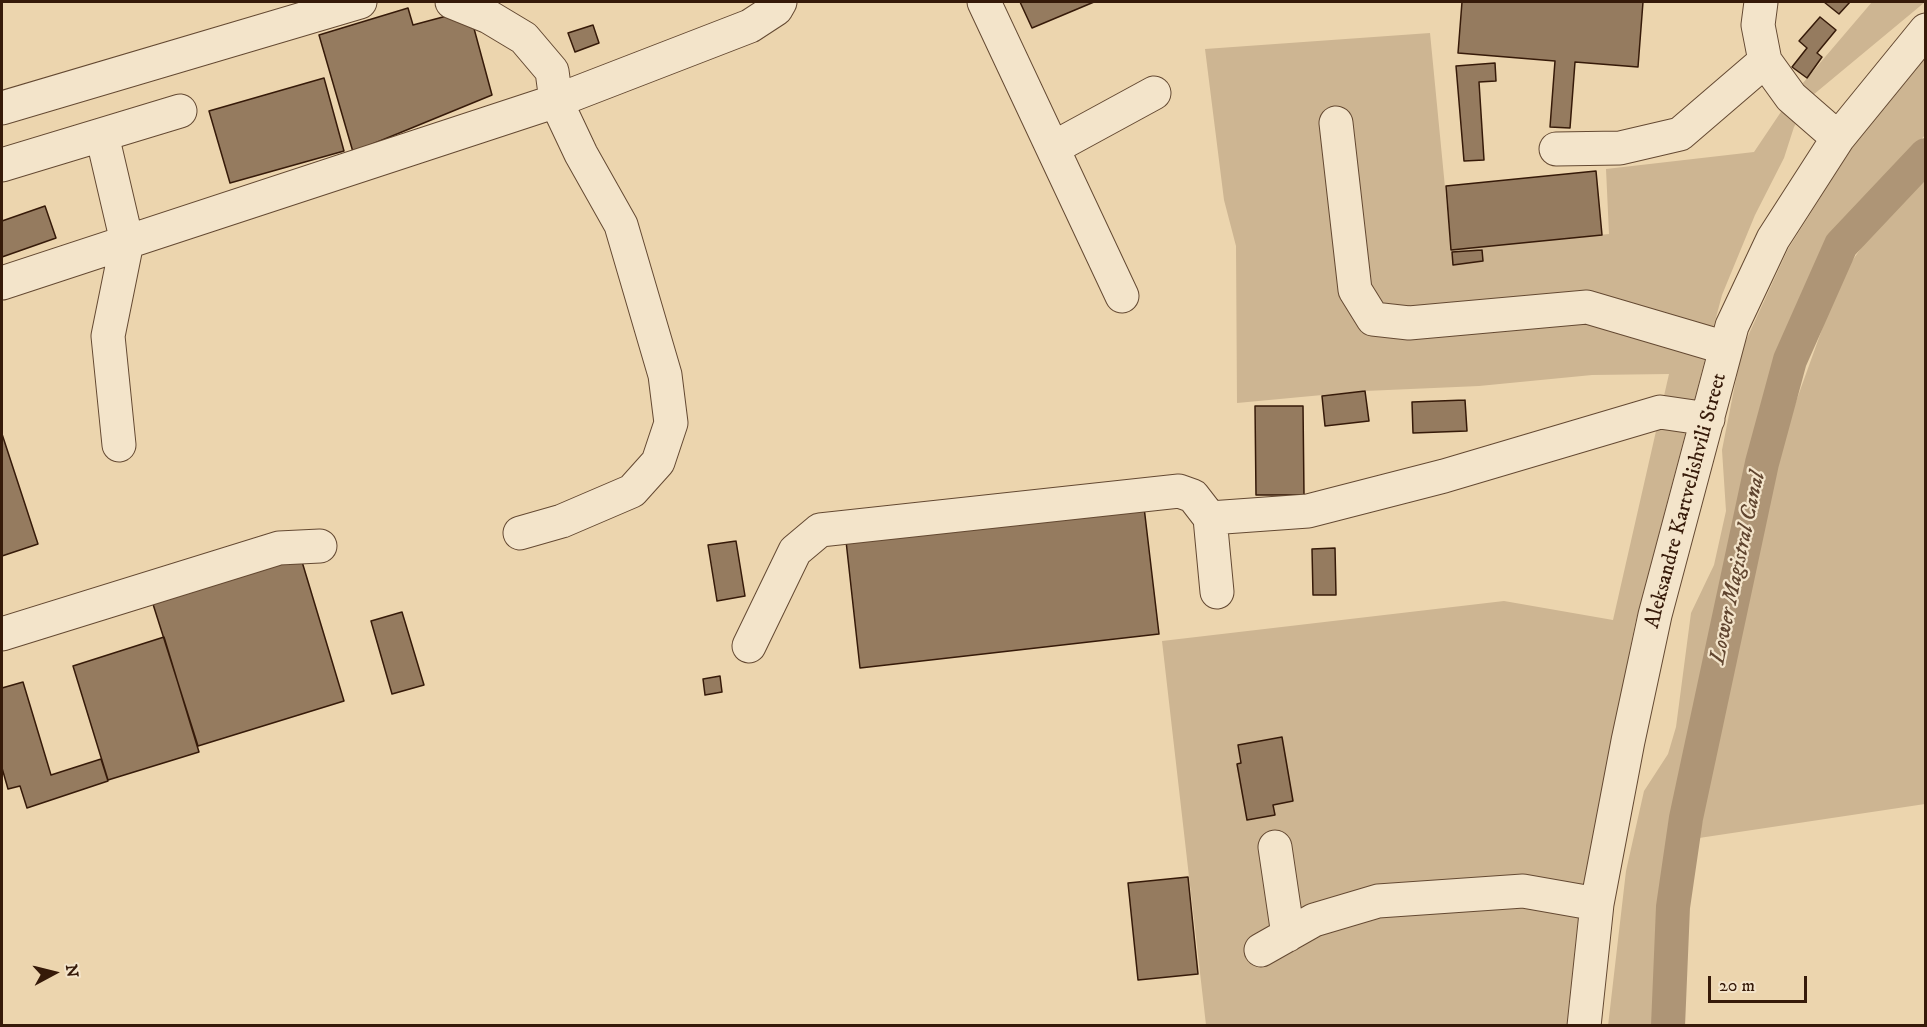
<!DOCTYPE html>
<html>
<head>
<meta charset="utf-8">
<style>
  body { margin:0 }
  #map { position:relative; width:1927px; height:1027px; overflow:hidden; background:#ecd5ae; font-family:"IM FELL DW Pica",serif }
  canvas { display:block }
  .frame { position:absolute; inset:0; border:3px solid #361a09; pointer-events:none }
  .north { position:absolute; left:24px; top:943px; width:60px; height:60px; -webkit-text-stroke:4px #f3e4ca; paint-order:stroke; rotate:83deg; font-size:16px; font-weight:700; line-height:24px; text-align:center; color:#361a09 }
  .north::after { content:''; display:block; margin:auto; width:21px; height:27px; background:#361a09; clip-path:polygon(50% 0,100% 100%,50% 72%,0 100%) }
  .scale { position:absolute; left:1708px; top:976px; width:99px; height:27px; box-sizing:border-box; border:3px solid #361a09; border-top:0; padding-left:8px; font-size:18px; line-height:21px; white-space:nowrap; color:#361a09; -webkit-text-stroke:4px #f3e4ca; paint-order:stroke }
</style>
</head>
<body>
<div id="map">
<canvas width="1927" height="1027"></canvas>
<div class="frame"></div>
<div class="north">N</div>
<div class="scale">20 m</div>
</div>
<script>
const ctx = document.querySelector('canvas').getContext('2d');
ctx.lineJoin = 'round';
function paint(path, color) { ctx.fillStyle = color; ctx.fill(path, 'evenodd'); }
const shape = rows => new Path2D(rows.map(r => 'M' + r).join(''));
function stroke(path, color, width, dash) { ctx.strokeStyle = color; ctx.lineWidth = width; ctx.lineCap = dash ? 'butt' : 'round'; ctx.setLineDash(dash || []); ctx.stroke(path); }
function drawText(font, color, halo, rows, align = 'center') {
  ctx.font = font + ' "IM FELL DW Pica",serif'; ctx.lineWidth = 4.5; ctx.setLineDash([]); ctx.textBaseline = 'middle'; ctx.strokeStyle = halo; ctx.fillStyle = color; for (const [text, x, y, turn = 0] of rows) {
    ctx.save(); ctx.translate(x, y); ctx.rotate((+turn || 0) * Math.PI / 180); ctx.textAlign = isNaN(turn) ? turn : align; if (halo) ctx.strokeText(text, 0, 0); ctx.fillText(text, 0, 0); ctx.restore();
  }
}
const green = shape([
  [1872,2,1925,2,1813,95,1794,127,1784,158,1755,215,1722,295,1635,624,1580,902,1567,1025,1206,1025,1162,641,1504,601,1613,620,1669,374,1592,375,1479,386,1365,391,1237,403,1236,246,1224,200,1205,49,1430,33,1451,249,1609,234,1606,169,1754,152,1791,97],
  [1925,55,1925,135,1828,248,1796,315,1763,416,1660,901,1657,1025,1608,1026,1626,871,1644,791,1668,754,1676,727,1691,613,1714,565,1726,511,1722,450,1742,349,1788,249,1858,138],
  [1925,168,1925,804,1699,838,1759,519,1780,446,1825,321,1850,264,1888,209]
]);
const canal = shape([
  [1668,1026,1673,907,1686,818,1762,463,1790,360,1841,245,1926,155]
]);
const building = shape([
  [1020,2,1094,2,1032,28,1020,2],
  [1462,2,1643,2,1638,67,1575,62,1570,128,1550,127,1555,61,1458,53,1462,2],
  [1824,2,1850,2,1839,14,1824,2],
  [408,8,413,25,469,10,492,95,353,152,319,35,408,8],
  [1820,17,1836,30,1817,53,1822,57,1807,78,1792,67,1807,48,1799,41,1820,17],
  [593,25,599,43,575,52,568,33,593,25],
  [1495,63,1496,81,1479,82,1484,160,1464,161,1456,66,1495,63],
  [324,78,344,151,230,183,209,111,324,78],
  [1596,171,1602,235,1451,250,1446,186,1596,171],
  [45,206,56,238,2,257,2,221,45,206],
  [1482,250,1483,261,1453,265,1452,252,1482,250],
  [1365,391,1369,421,1325,426,1322,396,1365,391],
  [1465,400,1467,431,1413,433,1412,402,1465,400],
  [1255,406,1303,406,1304,495,1256,495,1255,406],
  [2,434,38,544,2,556,2,434],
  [1144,507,1159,634,860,668,846,541,1144,507],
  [736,541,745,596,717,601,708,545,736,541],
  [1335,548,1336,595,1313,595,1312,549,1335,548],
  [300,555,344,701,198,746,152,601,300,555],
  [402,612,424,685,392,694,371,621,402,612],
  [164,637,199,752,108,780,73,666,164,637],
  [720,676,722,692,705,695,703,679,720,676],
  [23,682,51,775,101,759,108,781,27,808,20,786,8,789,2,768,2,688,23,682],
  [1282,737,1293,801,1273,805,1275,815,1247,820,1237,764,1241,763,1238,745,1282,737],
  [1188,877,1198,974,1138,980,1128,883,1188,877]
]);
const minor = shape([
  [452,2,489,17,524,38,552,71,556,101,581,154,621,225,665,375,671,423,658,462,632,491,562,521,520,533],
  [984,2,1122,296],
  [1761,2,1758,25,1765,61,1791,97,1838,138],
  [2,108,360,2],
  [1336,123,1355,290,1373,319,1409,323,1587,307,1726,348],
  [102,135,127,242,108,336,119,445],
  [1053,148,1154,93],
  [1556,149,1620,148,1680,134,1765,61],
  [2,165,180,111],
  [2,283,556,101,750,26,776,9,780,2],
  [1210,518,1308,511,1444,476,1660,412,1708,419],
  [2,634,279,548,320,546],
  [749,646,795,551,820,530,1179,491,1193,496,1210,518,1217,592],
  [1275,847,1288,935],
  [1261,950,1314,920,1378,901,1523,891,1597,904],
  [1584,1026,1597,904,1628,741,1655,615,1732,326,1773,239,1838,138,1926,30]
]);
const streetNames = [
  ["Aleksandre Kartvelishvili Street",1687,501,-75]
];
const waterNames = [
  ["Lower Magistral Canal",1739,568,-78]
];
paint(green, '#cdb592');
stroke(canal, '#ae9576', 34);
paint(building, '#957b5f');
stroke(building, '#361a09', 1.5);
stroke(minor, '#644932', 35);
stroke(minor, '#f3e4ca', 33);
drawText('21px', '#361a09', '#f3e4ca', streetNames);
drawText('italic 22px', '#60452f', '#f3e4ca', waterNames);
</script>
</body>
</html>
